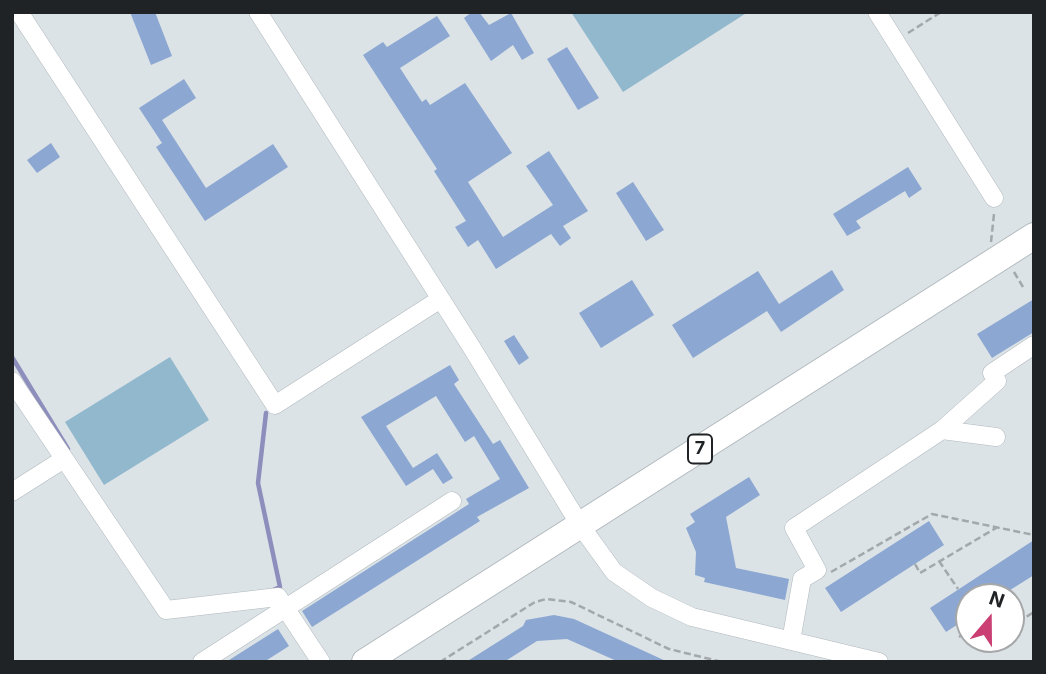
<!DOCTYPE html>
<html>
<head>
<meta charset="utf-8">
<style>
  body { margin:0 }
  #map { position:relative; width:1046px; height:674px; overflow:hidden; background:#dbe3e7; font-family:Inter,sans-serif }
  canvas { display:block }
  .frame { position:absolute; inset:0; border:14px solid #202325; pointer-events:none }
  .north { position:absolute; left:955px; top:583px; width:70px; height:70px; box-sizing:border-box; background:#fff; border:2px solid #a6a7a8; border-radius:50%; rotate:20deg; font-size:19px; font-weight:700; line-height:28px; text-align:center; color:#202325 }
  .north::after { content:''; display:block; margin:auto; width:24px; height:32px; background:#ca3f74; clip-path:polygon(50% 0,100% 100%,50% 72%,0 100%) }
</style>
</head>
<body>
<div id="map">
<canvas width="1046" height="674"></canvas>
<div class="frame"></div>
<div class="north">N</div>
</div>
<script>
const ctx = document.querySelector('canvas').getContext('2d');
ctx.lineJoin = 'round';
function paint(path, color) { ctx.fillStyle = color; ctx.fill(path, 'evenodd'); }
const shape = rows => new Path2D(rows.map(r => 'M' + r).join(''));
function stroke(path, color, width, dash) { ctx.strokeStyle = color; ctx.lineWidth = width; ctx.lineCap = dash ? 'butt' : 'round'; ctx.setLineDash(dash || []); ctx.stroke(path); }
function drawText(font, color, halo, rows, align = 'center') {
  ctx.font = font + ' Inter,sans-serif'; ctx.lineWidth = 7; ctx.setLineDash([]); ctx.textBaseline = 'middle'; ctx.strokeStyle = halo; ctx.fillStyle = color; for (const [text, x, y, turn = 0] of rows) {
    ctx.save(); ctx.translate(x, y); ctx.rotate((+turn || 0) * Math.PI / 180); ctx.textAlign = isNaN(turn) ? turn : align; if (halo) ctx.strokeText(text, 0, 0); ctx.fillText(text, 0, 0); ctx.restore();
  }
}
const green = shape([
  [571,12,748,12,623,92],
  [170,357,209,420,104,485,65,422]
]);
const stream = shape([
  [12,357,68,449],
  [266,413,258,483,280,587,273,590]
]);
const building = shape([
  [130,12,155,12,172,56,151,65],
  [472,12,479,12,489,25,511,13,534,53,522,60,513,45,491,61,464,18],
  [437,16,450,36,400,68,422,102,426,99,430,105,465,83,512,153,468,182,503,237,553,205,526,166,549,151,588,211,563,226,571,238,560,246,551,234,496,269,478,240,468,247,455,227,466,221,434,171,437,169,363,55,383,42,387,47],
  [567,47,599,98,578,110,547,59],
  [184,79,196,98,162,120,206,188,273,144,288,167,205,221,156,147,162,143,139,108],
  [51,143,60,157,37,173,27,160],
  [908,167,922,189,909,198,905,191,856,221,861,228,847,236,833,214],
  [633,182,664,230,646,241,616,193],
  [832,270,844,290,781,332,767,311,693,358,672,325,758,271,779,304],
  [632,280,654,315,601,348,579,313],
  [1034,299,1034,332,992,358,977,334],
  [514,335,529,358,519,365,504,341],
  [450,365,459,380,454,384,493,444,500,440,529,488,477,517,480,521,312,627,302,611,469,504,466,499,500,479,474,436,465,442,436,396,386,426,413,468,437,453,453,478,443,484,433,469,406,486,361,417],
  [749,477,760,495,726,517,736,568,789,579,785,600,704,582,705,578,695,575,696,552,686,528,695,522,690,514],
  [929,521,944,545,841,612,825,588],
  [1034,540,1034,575,999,597,969,597,969,617,946,632,930,608],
  [554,615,574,619,668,662,619,662,567,639,537,641,504,662,466,662,523,626,526,620],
  [278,629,289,646,264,662,226,662]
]);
const path = shape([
  [908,33,941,12],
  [991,242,994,214],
  [1014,272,1023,287],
  [939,561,958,589],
  [915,564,920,573,996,528],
  [831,572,932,514,1034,535],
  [1011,618,1015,624,1034,612],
  [959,637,969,631],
  [440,662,535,602,546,599,571,602,669,649,722,662]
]);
const minor = shape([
  [19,12,275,405,439,300],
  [258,12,472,348,580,525,614,572,652,598,692,617,879,662],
  [877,12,994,198],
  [12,381,166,610,278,597,321,662],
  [942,430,996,437],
  [12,492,64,459],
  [791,641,802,579,817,570,794,528,942,430,997,381,992,373,1034,345],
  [202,662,452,501]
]);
const highway = shape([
  [365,662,1034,236]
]);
const shields = [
  [700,449,24]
];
const shieldNames = [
  ["7",700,449]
];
paint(green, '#92b8cd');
stroke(stream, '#8e8ebd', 4.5);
paint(building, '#8ca7d1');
stroke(minor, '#b1b9bd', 19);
stroke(highway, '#b1b9bd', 28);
stroke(path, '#a2a8ab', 2.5, [7, 3.5]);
stroke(minor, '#fff', 18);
stroke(highway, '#fff', 26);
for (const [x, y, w] of shields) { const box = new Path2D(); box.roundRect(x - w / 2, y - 14.5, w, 29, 5); ctx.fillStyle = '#fff'; ctx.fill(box); stroke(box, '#202325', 2); }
drawText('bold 18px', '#202325', null, shieldNames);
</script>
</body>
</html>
